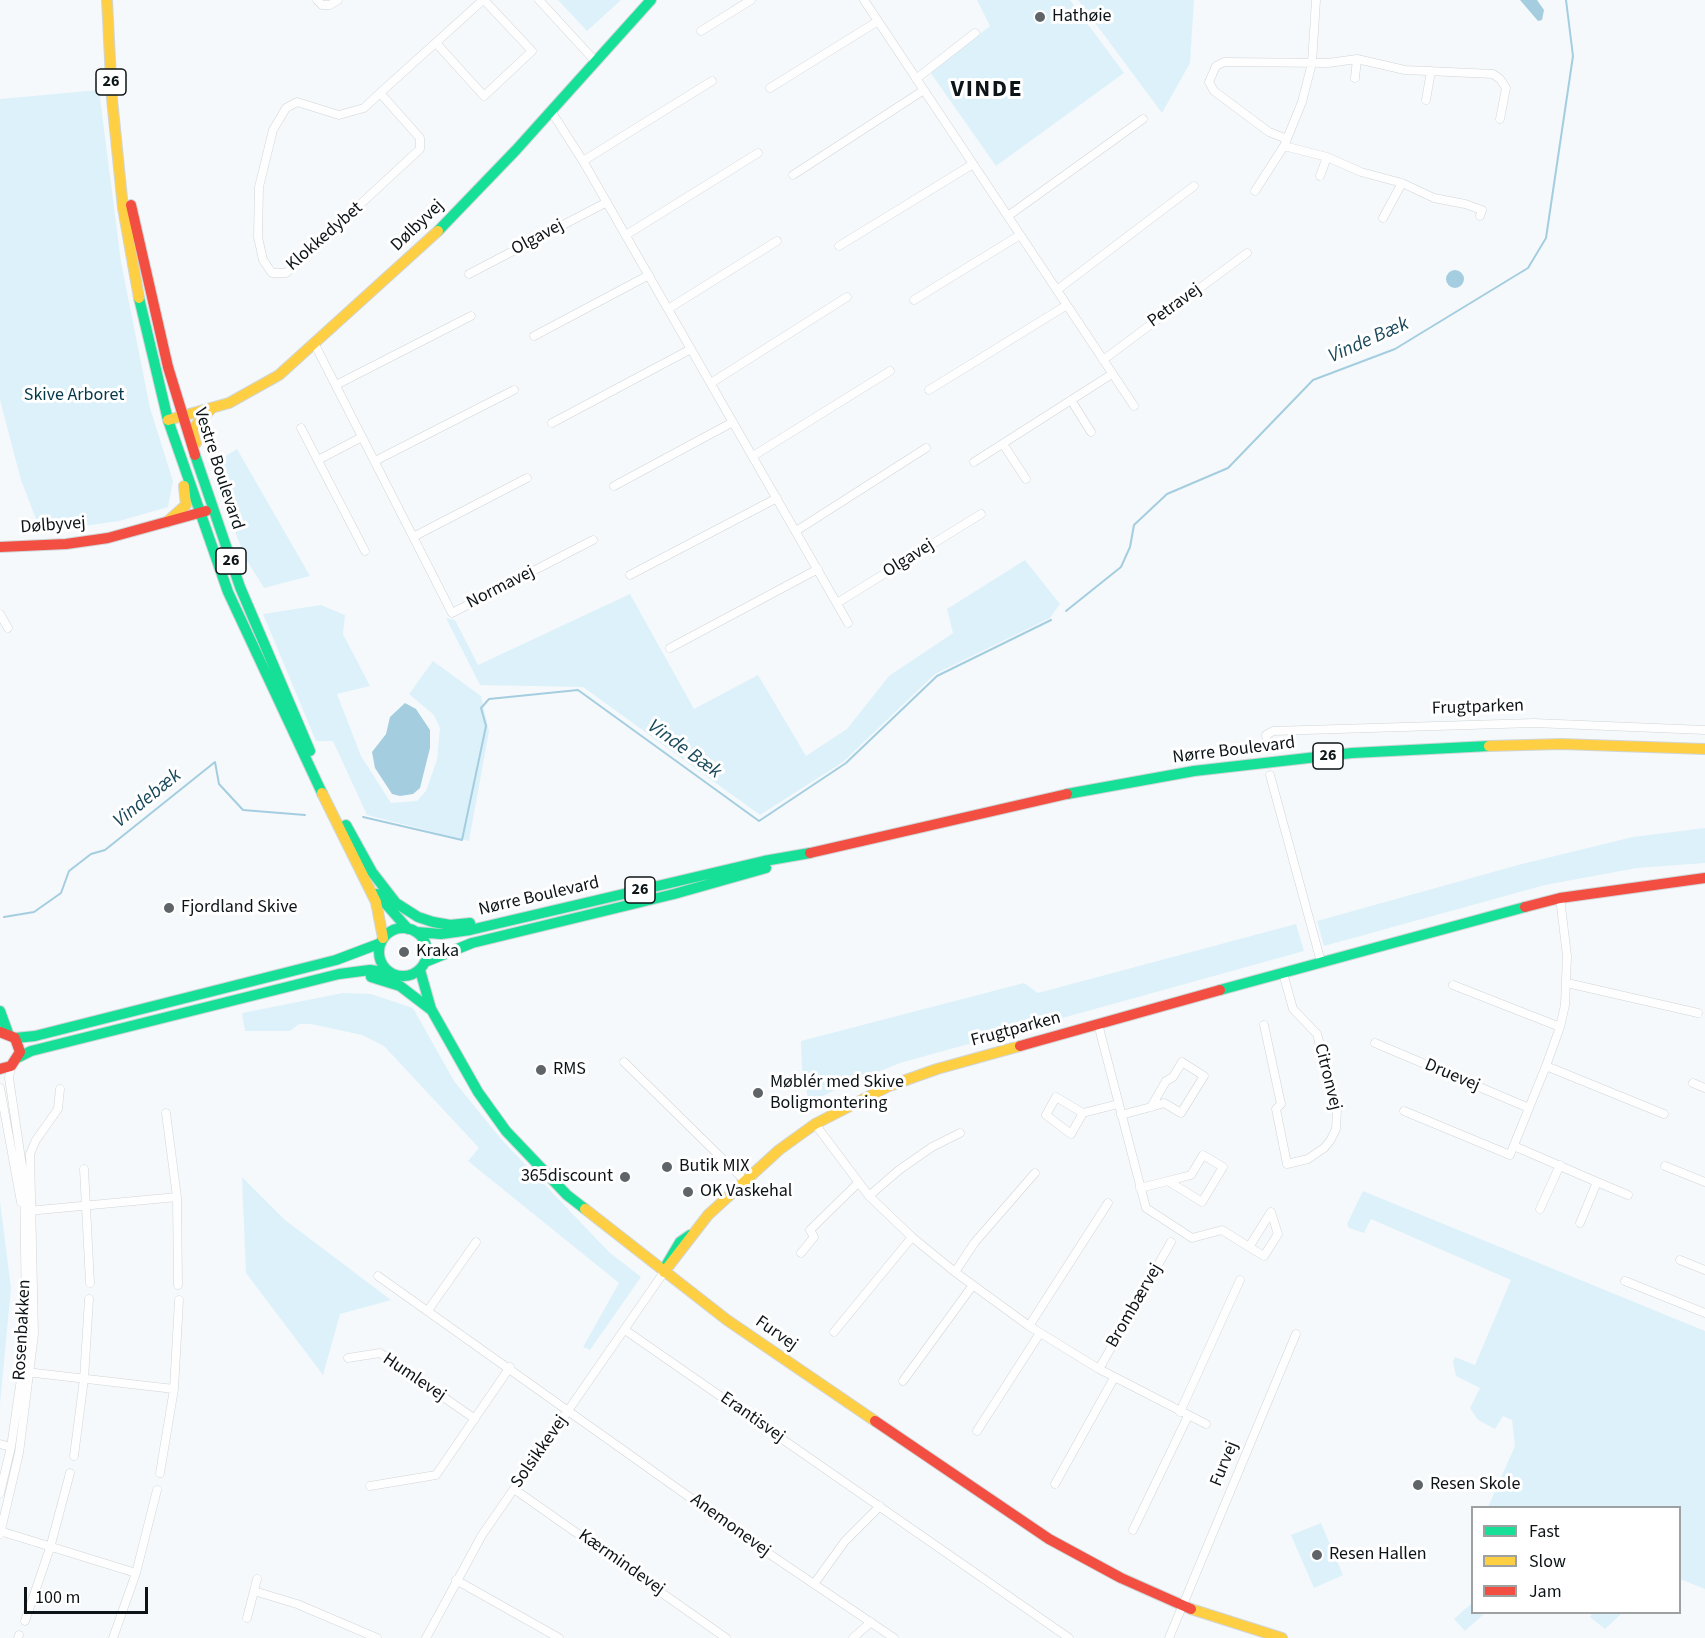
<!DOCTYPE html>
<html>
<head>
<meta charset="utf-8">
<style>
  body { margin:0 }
  #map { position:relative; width:1705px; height:1638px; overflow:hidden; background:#f5f9fb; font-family:"Source Sans 3",sans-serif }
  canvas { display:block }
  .legend { position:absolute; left:1471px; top:1506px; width:210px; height:108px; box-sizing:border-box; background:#fff; border:2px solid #9ea1a2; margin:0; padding:8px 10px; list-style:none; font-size:18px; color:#0d1417 }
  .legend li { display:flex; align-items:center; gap:12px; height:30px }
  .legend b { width:30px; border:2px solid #9ea1a2 }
  .scale { position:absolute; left:24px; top:1587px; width:124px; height:27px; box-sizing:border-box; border:3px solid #0d1417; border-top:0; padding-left:8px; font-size:18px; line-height:21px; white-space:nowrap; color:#0d1417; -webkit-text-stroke:4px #fff; paint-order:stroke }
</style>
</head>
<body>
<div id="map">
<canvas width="1705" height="1638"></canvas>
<ul class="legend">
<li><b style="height:8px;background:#16e098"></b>Fast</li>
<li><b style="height:8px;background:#ffcf43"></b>Slow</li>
<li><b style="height:8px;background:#f24e42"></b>Jam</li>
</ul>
<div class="scale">100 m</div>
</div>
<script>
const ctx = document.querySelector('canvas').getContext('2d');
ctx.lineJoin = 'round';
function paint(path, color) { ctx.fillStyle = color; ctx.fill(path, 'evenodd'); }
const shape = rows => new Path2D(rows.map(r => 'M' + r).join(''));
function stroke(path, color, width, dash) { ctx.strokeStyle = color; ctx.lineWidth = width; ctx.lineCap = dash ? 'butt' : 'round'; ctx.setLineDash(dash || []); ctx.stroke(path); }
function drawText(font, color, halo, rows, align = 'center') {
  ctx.font = font + ' "Source Sans 3",sans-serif'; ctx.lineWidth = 6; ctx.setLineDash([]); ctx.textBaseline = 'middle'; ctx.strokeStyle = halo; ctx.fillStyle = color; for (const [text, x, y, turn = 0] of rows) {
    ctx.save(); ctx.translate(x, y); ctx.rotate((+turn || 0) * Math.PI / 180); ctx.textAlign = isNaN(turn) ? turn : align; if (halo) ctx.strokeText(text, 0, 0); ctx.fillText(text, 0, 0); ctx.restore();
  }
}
const green = shape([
  [558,0,621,0,587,31],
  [977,0,1070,0,1124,73,996,166,930,72,990,26],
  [1078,0,1194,0,1190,63,1162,113],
  [99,90,121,262,150,408,173,481,168,507,119,521,41,532,21,480,0,400,0,99],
  [237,449,310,576,264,588,246,559,220,494,218,472,224,457],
  [1025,560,1060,604,1050,618,935,674,843,762,760,815,583,687,480,685,446,618,455,620,478,665,630,594,694,709,758,675,806,756,847,729,889,676,953,633,947,609],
  [321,605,345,615,343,634,370,686,337,694,361,756,391,803,417,801,426,791,437,760,440,728,434,715,409,694,433,661,481,696,489,731,469,841,367,815,333,741,316,741,263,614],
  [1705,828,1705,863,1637,868,1545,885,1324,946,1317,921,1518,865,1633,837],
  [1296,924,1304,951,900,1063,843,1086,809,1103,802,1069,801,1041,1024,983,1038,993],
  [343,993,371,994,413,1008,454,1081,501,1139,609,1252,641,1277,590,1350,583,1347,619,1283,468,1161,479,1148,384,1046,362,1035,311,1024,299,1024,290,1031,245,1031,242,1013],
  [242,1177,285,1220,391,1300,340,1314,323,1375,246,1273],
  [1363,1191,1705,1331,1705,1589,1680,1579,1680,1508,1488,1507,1515,1446,1512,1420,1503,1416,1495,1429,1478,1420,1470,1408,1480,1388,1456,1376,1453,1362,1455,1357,1475,1365,1511,1280,1371,1219,1364,1233,1349,1228,1347,1224],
  [0,1201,11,1288,0,1404],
  [1321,1523,1343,1575,1314,1588,1291,1535],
  [1472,1603,1472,1612,1485,1613,1465,1631,1454,1619],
  [1593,1612,1622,1612,1622,1613,1605,1629,1590,1617]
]);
const water = shape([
  [1520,0,1537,0,1544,10,1542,20,1538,21],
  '1446 279a9 9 0 1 1 18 0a9 9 0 1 1-18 0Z',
  [405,703,416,709,430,730,430,748,420,788,413,794,400,796,392,794,375,768,372,752,386,734,390,717]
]);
const stream = shape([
  [1066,611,1121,567,1130,547,1134,525,1167,494,1228,468,1313,380,1395,349,1528,268,1546,238,1573,56,1566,0],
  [363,817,462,840,486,726,481,708,489,699,578,690,759,821,846,763,937,676,1051,620],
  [4,917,34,912,61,893,69,871,91,854,105,850,215,762,219,784,243,810,305,815]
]);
const street = shape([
  [317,0,322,5,330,5,338,0],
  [539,0,595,61],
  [864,0,1134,406],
  [701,31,751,0],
  [436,43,484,96,532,51,484,0],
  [1355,78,1357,59],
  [916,79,975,33],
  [770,88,878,21],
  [380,93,420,138,420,149,286,273,272,273,263,260,258,237,259,187,273,130,286,108,297,102,339,115,364,108,380,93,483,0],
  [1426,100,1431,71],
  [551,111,583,161,848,623],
  [1287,139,1269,132,1214,91,1209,82,1216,66,1224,62,1328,63,1357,59,1405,70,1493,74,1500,79,1506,88,1500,119],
  [1284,146,1327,157,1361,172,1402,183,1434,198,1465,204,1482,210,1480,216],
  [583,161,712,81],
  [793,175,924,90],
  [1320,176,1327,157],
  [1255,191,1284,146,1302,102,1312,63,1316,0],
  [1008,216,1143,119],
  [1383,218,1402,183],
  [626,235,758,153],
  [839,246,973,164],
  [469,274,607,202],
  [1057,290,1194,186],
  [914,300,1020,235],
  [668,309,777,241],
  [534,336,649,275],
  [314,343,452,613,593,540],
  [1103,360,1247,253],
  [711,383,847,297],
  [336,385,471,316],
  [929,390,1067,305],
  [1071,400,1091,432],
  [552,423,691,349],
  [301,428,365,551],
  [1003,444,1026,479],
  [753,456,890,371],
  [318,460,362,437],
  [375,461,514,390],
  [974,462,1112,374],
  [614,486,733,422],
  [796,531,926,448],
  [413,537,527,478],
  [630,575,777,498],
  [837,603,981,514],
  [0,614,8,628],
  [670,648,818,569],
  [1268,749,1266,735,1273,731,1534,723,1705,730],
  [1270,775,1321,962],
  [1567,983,1698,1013],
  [1453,985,1560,1027],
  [1098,1024,1146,1208,1192,1238,1222,1230,1249,1247,1271,1212,1278,1234,1264,1256,1249,1247],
  [1264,1025,1281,1104,1276,1109,1287,1164,1308,1159,1324,1148,1330,1141,1336,1129,1337,1109,1317,1034,1293,1009,1283,973],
  [1375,1043,1529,1108],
  [624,1062,744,1180],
  [1546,1066,1664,1114],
  [1693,1083,1705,1088],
  [0,1088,21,1202],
  [1404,1111,1510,1155,1546,1066,1560,1027,1565,1005,1567,956,1560,898],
  [1083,1113,1056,1097,1046,1115,1071,1134,1083,1113,1118,1104],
  [1121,1115,1151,1107,1164,1103,1181,1113,1204,1076,1182,1062,1173,1077,1166,1081,1151,1107],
  [815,1124,869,1196,912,1237,955,1272,1029,1326,1099,1369,1206,1424],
  [1514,1146,1597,1182,1580,1223],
  [1665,1166,1705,1182],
  [84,1169,90,1283],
  [1597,1182,1628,1195],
  [1140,1188,1168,1181,1191,1175,1203,1155,1223,1167,1202,1202,1168,1181],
  [869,1196,899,1170,932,1147,960,1133],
  [177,1197,178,1285],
  [1540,1209,1560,1165],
  [28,1211,177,1197,166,1113],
  [801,1253,814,1237,810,1230,857,1184],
  [1680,1260,1705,1270],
  [955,1272,975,1242,1035,1173],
  [378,1276,771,1555,894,1638],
  [1625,1281,1705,1313],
  [429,1309,476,1242],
  [1029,1326,1108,1203],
  [625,1330,1069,1638],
  [834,1332,912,1237],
  [348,1358,380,1353,475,1419],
  [1099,1369,1171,1242],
  [26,1372,174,1389],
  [903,1381,973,1285],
  [1180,1412,1240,1280],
  [977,1431,1040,1333],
  [0,1444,11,1447],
  [74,1456,84,1379,89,1299],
  [160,1473,174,1389,179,1300],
  [1055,1484,1114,1378],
  [370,1486,436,1475,510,1367],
  [514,1489,726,1638],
  [0,1493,11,1447,22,1372,26,1315,24,1179,9,1078,11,1066],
  [1133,1530,1188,1416],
  [0,1531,136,1573],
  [0,1534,19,1453,34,1334,30,1154,36,1140,58,1109,60,1089],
  [456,1580,559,1638],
  [814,1584,845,1541,880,1506],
  [254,1591,257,1579],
  [247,1618,254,1591,297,1604,377,1638],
  [25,1621,50,1548,70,1473],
  [18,1638,19,1635],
  [113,1638,136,1573,157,1490],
  [426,1638,482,1535,664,1272],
  [853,1638,871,1622],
  [1169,1638,1296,1334]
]);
const fast = shape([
  [438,231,516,150,651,0],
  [139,298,168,420,228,592,322,793],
  [195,455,240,587,310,751],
  [1067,794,1194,771,1352,753,1489,746],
  [346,825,372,872,396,903,418,917,433,922,450,925,470,923],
  [377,894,408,929],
  '379 952a24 24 0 1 1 48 0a24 24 0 1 1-48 0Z',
  [416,932,441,934,470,930,764,861,810,853],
  [425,962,472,943,674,894,766,868],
  [420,970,431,1009,478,1092,506,1131,567,1195,585,1209],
  [371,977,400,986,430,1009],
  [1220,990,1525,907],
  [0,1011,8,1033],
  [15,1038,35,1036,336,960,381,943],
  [19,1057,31,1051,339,974,370,970,390,973],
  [667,1264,680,1242,690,1235]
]);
const slow = shape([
  [107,0,112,99,123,208,139,298],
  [168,420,229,403,279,375,438,231],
  [196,443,193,434,196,425,212,408],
  [167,522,186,505,184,486],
  [1489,746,1561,744,1705,749],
  [322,793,376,902,383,938],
  [585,1209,727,1320,875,1421],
  [664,1272,708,1215,779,1150,815,1124,889,1086,937,1069,1020,1046],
  [1191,1609,1282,1638]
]);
const jam = shape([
  [131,205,168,367,195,455],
  [0,547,66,544,108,538,206,511],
  [810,853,1067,794],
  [1525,907,1560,898,1705,878],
  [0,1032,15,1038,20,1052,11,1066,0,1069],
  [1020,1046,1220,990],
  [875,1421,1049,1539,1121,1578,1191,1609]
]);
const markers = [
  [1040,17,6,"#5e6467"],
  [169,908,6,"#5e6467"],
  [404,952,6,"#5e6467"],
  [541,1070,6,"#5e6467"],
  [758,1093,6,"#5e6467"],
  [667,1167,6,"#5e6467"],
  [625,1177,6,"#5e6467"],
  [688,1192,6,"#5e6467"],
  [1418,1485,6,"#5e6467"],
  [1317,1555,6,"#5e6467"]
];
const shields = [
  [111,82,30],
  [231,561,30],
  [1328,756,30],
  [640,890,30]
];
const shieldNames = [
  ["26",111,82],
  ["26",231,561],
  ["26",1328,756],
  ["26",640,890]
];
const poiNames = [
  ["Hathøie",1052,17],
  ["Fjordland Skive",181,908],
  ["Kraka",416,952],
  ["RMS",553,1070],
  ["Møblér med Skive",770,1083],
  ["Boligmontering",770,1104],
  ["Butik MIX",679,1167],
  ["365discount",613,1177,"right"],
  ["OK Vaskehal",700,1192],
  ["Resen Skole",1430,1485],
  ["Resen Hallen",1329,1555]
];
const streetNames = [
  ["Dølbyvej",418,226,-44],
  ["Klokkedybet",325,237,-41],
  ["Olgavej",538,238,-28],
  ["Petravej",1175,306,-36],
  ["Vestre Boulevard",218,469,72],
  ["Dølbyvej",53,526,-4],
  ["Olgavej",909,559,-32],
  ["Normavej",501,588,-27],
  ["Frugtparken",1478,708,-2],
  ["Nørre Boulevard",1234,751,-7],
  ["Nørre Boulevard",539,897,-13],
  ["Frugtparken",1016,1030,-15],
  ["Druevej",1452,1076,23],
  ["Citronvej",1327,1077,76],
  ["Brombærvej",1135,1306,-60],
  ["Rosenbakken",23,1330,-87],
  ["Furvej",776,1334,35],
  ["Humlevej",414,1378,34],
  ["Erantisvej",752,1418,35],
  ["Solsikkevej",540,1452,-55],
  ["Furvej",1225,1464,-68],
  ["Anemonevej",730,1526,36],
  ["Kærmindevej",621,1563,35]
];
const parkNames = [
  ["Skive Arboret",74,396]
];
const waterNames = [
  ["Vinde Bæk",1369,341,-24],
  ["Vinde Bæk",684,750,36],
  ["Vindebæk",148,799,-39]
];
const districtNames = [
  ["VINDE",987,91]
];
paint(green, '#ddf1fa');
paint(water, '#a4cee0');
stroke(stream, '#a4cee0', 2);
stroke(street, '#d0d5d7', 9);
stroke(fast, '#d0d5d7', 12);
stroke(slow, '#d0d5d7', 12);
stroke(jam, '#d0d5d7', 12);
stroke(street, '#fefefe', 8);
stroke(fast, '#16e098', 10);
stroke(slow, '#ffcf43', 10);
stroke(jam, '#f24e42', 10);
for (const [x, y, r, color] of markers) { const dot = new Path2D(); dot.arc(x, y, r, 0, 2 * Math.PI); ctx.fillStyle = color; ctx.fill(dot); stroke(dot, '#fff', 2); }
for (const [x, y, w] of shields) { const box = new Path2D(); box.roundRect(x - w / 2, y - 13, w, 26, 4.5); ctx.fillStyle = '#fff'; ctx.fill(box); stroke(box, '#0d1417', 1.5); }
drawText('bold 16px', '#0d1417', null, shieldNames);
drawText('18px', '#0d1417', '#fff', poiNames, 'left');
drawText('18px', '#0d1417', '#fff', streetNames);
drawText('18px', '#04384a', '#fff', parkNames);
drawText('italic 20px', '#19495b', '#fff', waterNames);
ctx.letterSpacing = '1.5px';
drawText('bold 24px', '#0d1417', '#fff', districtNames);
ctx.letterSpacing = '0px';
</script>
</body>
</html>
